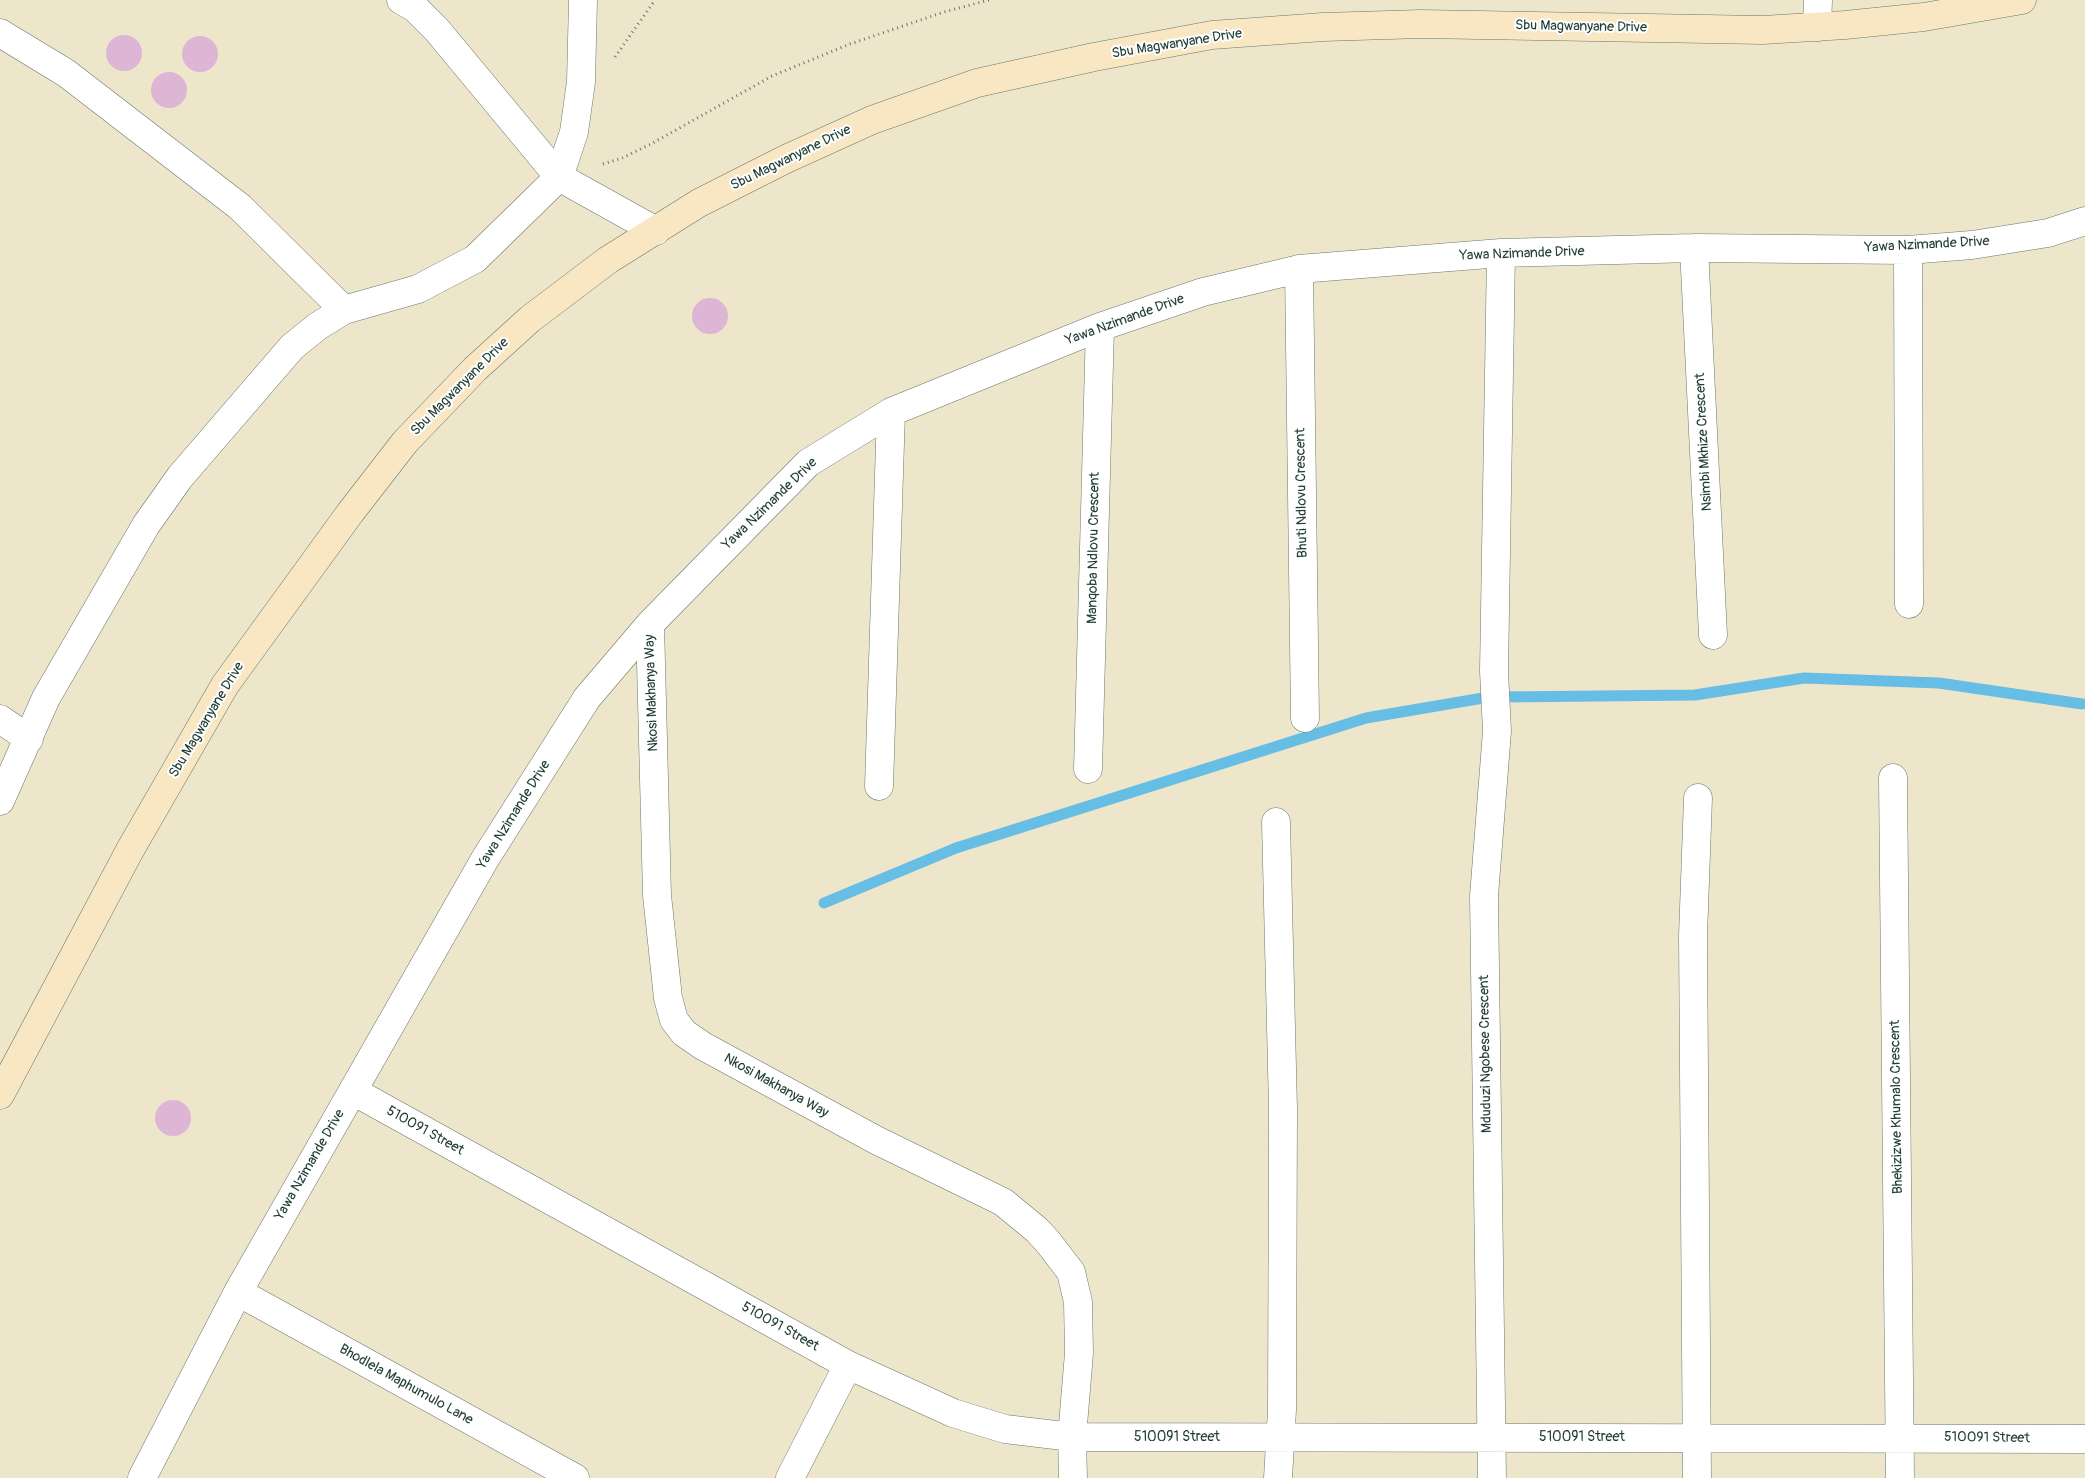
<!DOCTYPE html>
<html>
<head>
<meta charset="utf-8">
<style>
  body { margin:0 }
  canvas { display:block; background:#eee6cb }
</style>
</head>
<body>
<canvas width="2085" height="1478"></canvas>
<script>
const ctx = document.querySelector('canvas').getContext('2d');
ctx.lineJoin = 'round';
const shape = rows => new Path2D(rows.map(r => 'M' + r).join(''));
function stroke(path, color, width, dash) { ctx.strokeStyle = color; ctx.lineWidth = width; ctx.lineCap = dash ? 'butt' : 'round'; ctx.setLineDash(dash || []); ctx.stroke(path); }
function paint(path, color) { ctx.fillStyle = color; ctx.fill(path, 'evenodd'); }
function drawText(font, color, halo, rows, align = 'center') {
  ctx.font = font + ' Pangolin,sans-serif'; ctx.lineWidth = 4; ctx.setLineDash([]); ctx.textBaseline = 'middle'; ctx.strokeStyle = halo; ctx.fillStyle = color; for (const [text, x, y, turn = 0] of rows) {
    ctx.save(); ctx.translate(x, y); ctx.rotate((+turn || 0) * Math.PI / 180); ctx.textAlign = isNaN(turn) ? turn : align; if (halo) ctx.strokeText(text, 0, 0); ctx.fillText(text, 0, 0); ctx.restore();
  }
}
const stream = shape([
  [1503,697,1695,695,1804,678,1939,683,2082,704],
  [824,903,956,848,1366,718,1489,697]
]);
const building = shape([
  '106 53a18 18 0 1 1 36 0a18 18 0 1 1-36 0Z',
  '182 54a18 18 0 1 1 36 0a18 18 0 1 1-36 0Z',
  '151 90a18 18 0 1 1 36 0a18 18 0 1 1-36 0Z',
  '692 316a18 18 0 1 1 36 0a18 18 0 1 1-36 0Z',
  '155 1118a18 18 0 1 1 36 0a18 18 0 1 1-36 0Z'
]);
const path = shape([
  [615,57,655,0],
  [603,164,622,158,651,144,772,76,850,44,944,12,989,0]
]);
const street = shape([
  [401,0,415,8,437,30,559,177,656,231],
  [1817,27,1818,0],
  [0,33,66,73,240,207,344,310],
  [1694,248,1713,635],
  [1908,250,1909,604],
  [1299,269,1305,718],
  [650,624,657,895,668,998,674,1020,684,1033,703,1046,876,1140,1003,1202,1037,1230,1048,1242,1071,1272,1078,1302,1079,1353,1072,1437,1073,1478],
  [0,719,29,739],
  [1088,769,1100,327],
  [1893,778,1900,1478],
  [879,786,891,412],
  [0,801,46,698,146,525,180,477,292,347,318,326,344,310,418,289,475,259,559,177,574,132,581,82,583,0],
  [1276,822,1283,1109,1282,1410,1278,1478],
  [353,1091,848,1365,953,1413,1005,1429,1072,1437,2085,1439],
  [238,1292,575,1478],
  [142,1478,238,1292,485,859,587,698,650,624,808,463,891,412,1100,327,1203,292,1299,269,1501,253,1694,248,1908,250,1972,245,2048,233,2085,221],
  [790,1478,848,1365],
  [1492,1478,1484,896,1497,731,1494,671,1501,253],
  [1697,1478,1693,936,1698,798]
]);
const secondary = shape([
  [0,1095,130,850,225,685,350,513,405,442,475,369,530,319,608,260,699,203,786,159,872,120,977,83,1094,57,1212,35,1323,27,1421,24,1763,30,1845,25,1924,17,2022,0]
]);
const streetNames = [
  ["Sbu Magwanyane Drive",1581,27,1],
  ["Sbu Magwanyane Drive",1177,44,-9],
  ["Sbu Magwanyane Drive",791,158,-26],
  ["Yawa Nzimande Drive",1927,245,-3],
  ["Yawa Nzimande Drive",1522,254,-2],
  ["Yawa Nzimande Drive",1125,320,-20],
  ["Sbu Magwanyane Drive",460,387,-45],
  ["Nsimbi Mkhize Crescent",1704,442,-93],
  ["Bhuti Ndlovu Crescent",1302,493,-91],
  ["Yawa Nzimande Drive",770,504,-44],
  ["Manqoba Ndlovu Crescent",1094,548,-89],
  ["Nkosi Makhanya Way",652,693,-92],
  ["Sbu Magwanyane Drive",207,720,-59],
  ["Yawa Nzimande Drive",514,815,-58],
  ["Mduduzi Ngobese Crescent",1486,1054,-91],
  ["Nkosi Makhanya Way",776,1086,29],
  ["Bhekizizwe Khumalo Crescent",1897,1107,-91],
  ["510091 Street",425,1131,29],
  ["Yawa Nzimande Drive",310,1165,-60],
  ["510091 Street",780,1327,29],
  ["Bhodlela Maphumulo Lane",406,1385,29],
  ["510091 Street",1177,1437],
  ["510091 Street",1582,1437],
  ["510091 Street",1987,1438,1]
];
stroke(stream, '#67bee4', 11);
paint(building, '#ddb5d5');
stroke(street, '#677869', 29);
stroke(secondary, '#677869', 29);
stroke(path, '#677869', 3, [1, 4]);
stroke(street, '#fff', 28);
stroke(secondary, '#f9e7c3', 28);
drawText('14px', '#1f3d34', '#fff', streetNames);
</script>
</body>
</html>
